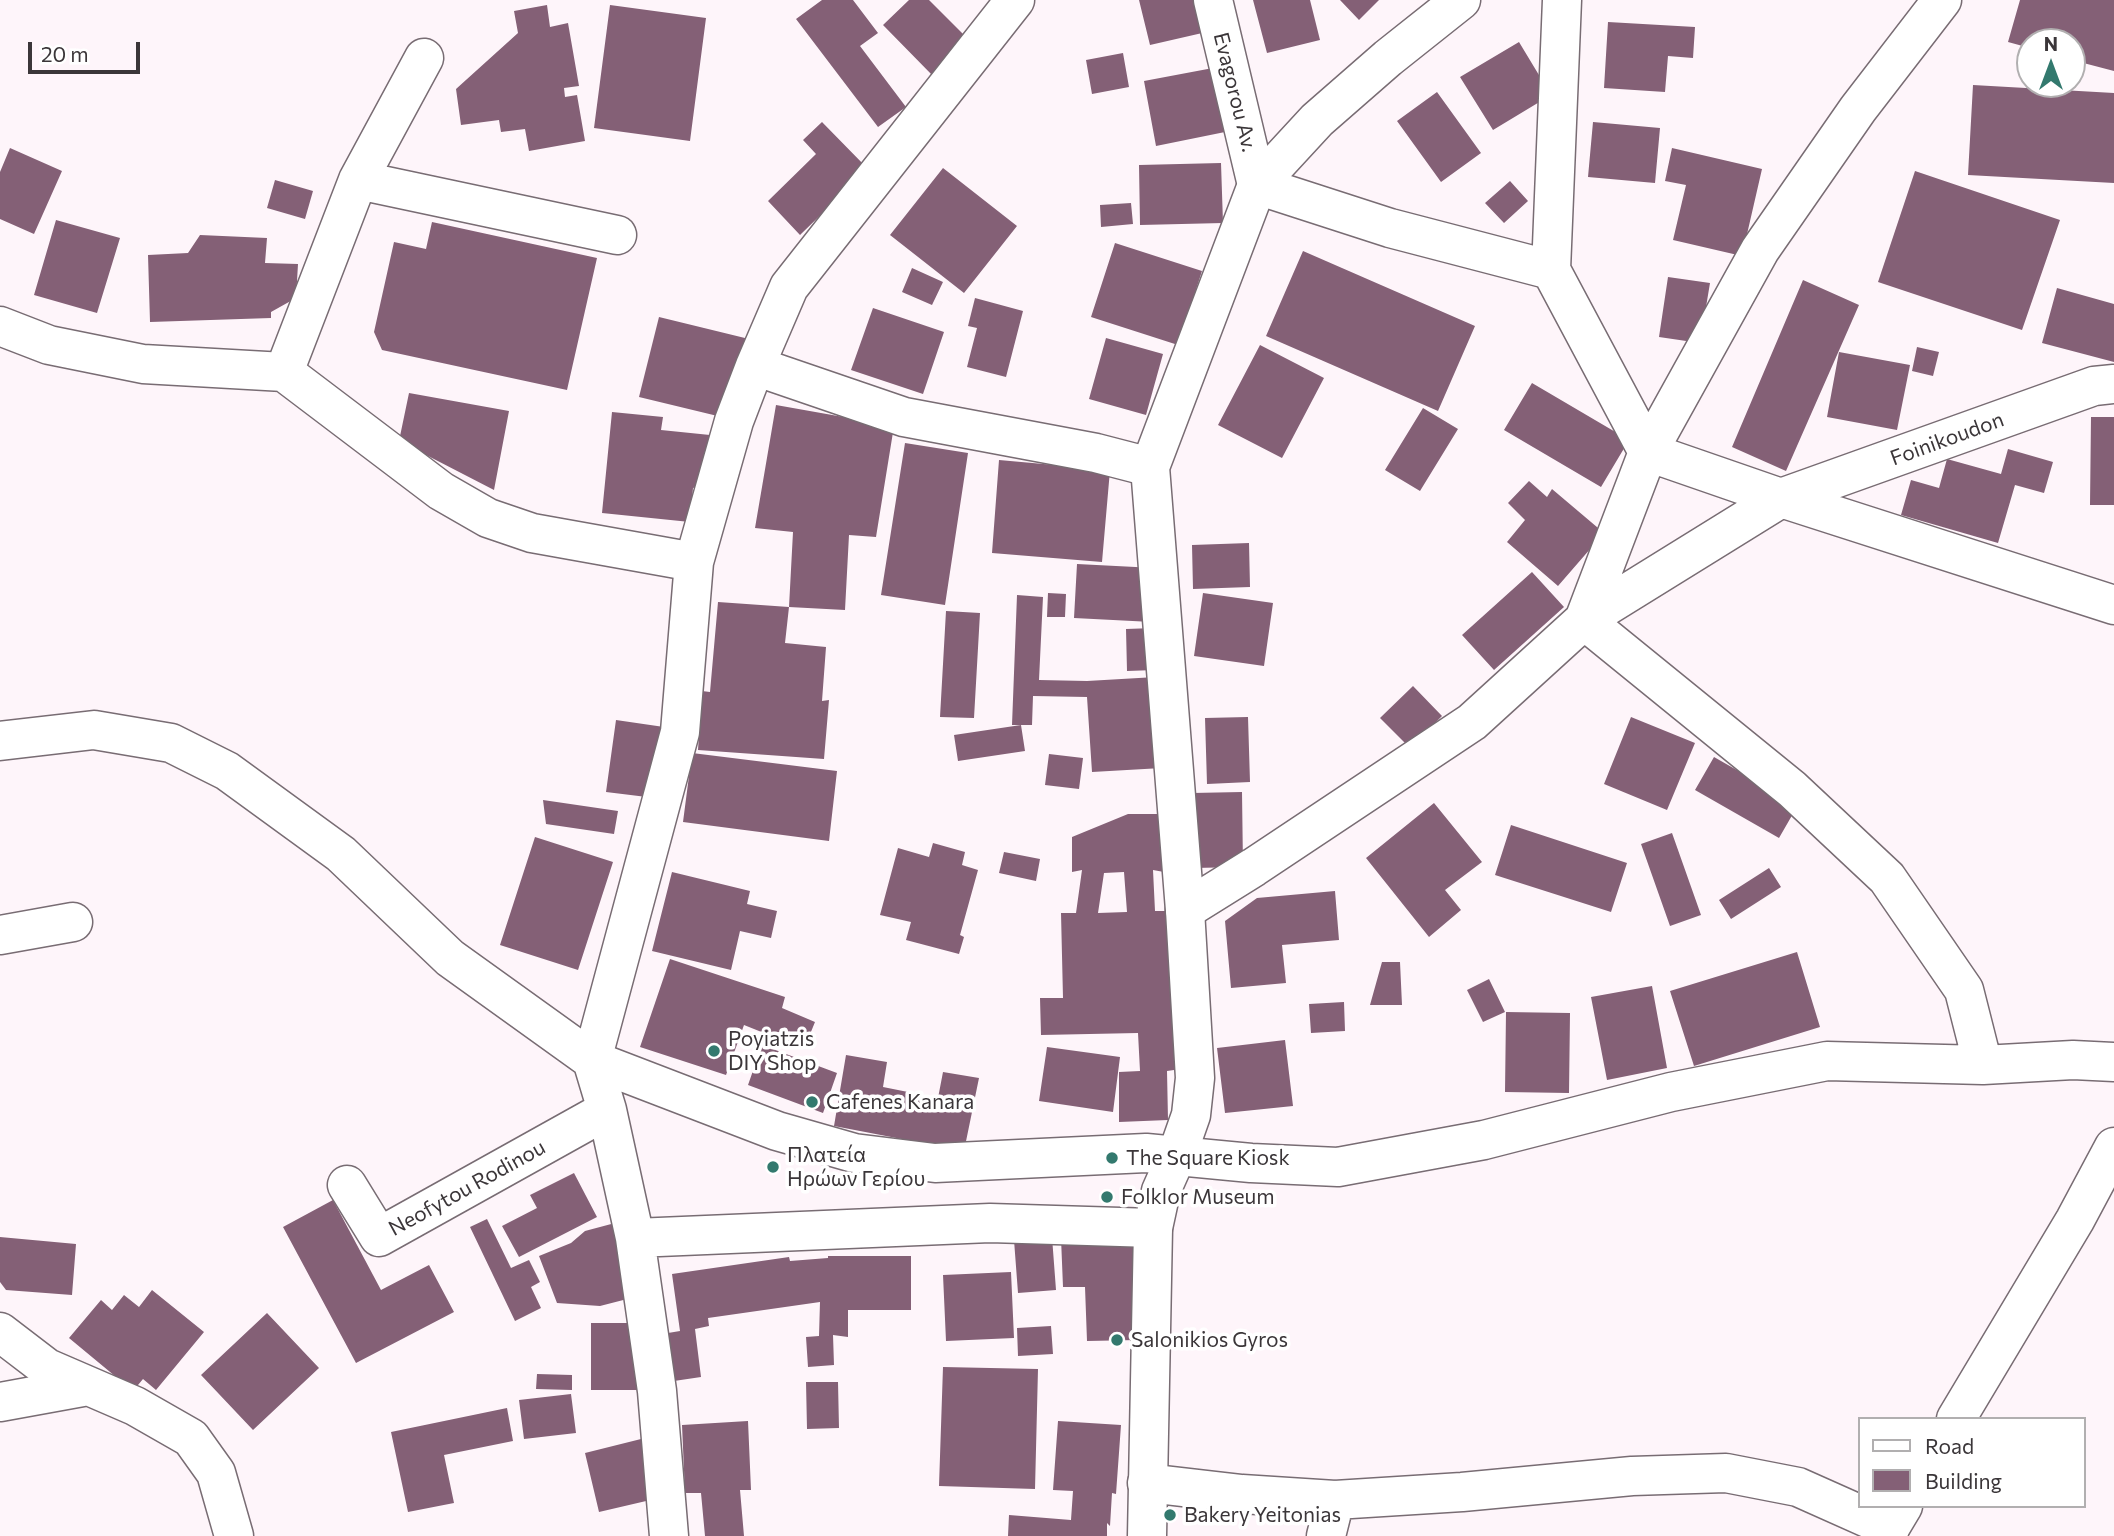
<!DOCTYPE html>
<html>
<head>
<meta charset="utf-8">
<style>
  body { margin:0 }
  #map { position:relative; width:2114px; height:1536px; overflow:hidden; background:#fef5fa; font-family:Commissioner,sans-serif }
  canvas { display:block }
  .legend { position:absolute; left:1858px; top:1417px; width:228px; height:91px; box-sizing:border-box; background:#fff; border:2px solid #b1afb0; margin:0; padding:9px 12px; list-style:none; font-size:21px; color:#3b3639 }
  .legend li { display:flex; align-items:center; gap:14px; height:35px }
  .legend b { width:35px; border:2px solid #b1afb0 }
  .north { position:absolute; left:2016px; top:28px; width:70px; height:70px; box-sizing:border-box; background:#fff; border:2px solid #b1afb0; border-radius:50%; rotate:0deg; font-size:19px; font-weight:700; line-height:28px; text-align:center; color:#3b3639 }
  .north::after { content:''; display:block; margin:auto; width:24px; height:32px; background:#33796e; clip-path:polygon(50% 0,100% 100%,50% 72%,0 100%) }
  .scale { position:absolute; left:28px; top:42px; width:112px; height:32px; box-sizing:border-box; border:4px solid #3b3639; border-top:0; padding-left:9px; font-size:21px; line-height:24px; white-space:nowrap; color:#3b3639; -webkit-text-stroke:5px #fff; paint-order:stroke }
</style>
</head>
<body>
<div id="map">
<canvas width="2114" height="1536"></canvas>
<ul class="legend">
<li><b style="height:9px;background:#fff"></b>Road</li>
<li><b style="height:19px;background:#846076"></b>Building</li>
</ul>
<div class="north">N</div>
<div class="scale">20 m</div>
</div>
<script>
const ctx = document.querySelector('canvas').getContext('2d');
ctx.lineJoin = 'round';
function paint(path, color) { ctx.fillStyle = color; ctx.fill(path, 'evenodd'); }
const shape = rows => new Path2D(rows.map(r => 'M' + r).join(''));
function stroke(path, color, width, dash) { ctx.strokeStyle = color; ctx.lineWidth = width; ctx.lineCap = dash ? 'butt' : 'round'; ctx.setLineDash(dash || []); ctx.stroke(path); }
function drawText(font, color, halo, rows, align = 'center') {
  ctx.font = font + ' Commissioner,sans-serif'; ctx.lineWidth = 7; ctx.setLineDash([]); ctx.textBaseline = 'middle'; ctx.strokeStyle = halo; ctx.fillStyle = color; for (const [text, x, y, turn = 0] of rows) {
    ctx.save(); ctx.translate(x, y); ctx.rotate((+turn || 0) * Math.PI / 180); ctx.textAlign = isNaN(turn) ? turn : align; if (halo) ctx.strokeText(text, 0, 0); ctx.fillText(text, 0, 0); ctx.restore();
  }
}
const building = shape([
  [822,0,853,0,878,33,860,46,906,107,878,127,796,19],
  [909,0,929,0,969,40,933,76,883,25],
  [1139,0,1204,0,1211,31,1150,45],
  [1253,0,1310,0,1320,40,1267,53],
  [1340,0,1379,0,1359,20],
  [2020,0,2114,0,2114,71,2072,60,2072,42,2030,42,2030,48,2008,42],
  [547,5,550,27,568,23,579,86,564,88,565,97,577,95,585,141,529,151,525,129,501,132,499,120,461,125,456,89,518,33,514,11],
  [610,5,706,18,690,141,594,128],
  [1608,22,1695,27,1693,58,1668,56,1665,92,1604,88],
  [1519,42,1551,95,1493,130,1460,77],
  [1123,53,1129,87,1092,94,1086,60],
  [1213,68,1225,132,1156,146,1144,81],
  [1973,85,2114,93,2114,183,1968,175],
  [1437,92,1481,153,1441,182,1397,121],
  [822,122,868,169,800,235,768,201,816,154,803,140],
  [1593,122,1660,128,1655,183,1588,177],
  [10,148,62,171,34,234,0,219,0,172],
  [1672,148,1762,169,1742,256,1673,240,1686,185,1665,181],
  [1221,163,1223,223,1140,225,1139,165],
  [943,168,1017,226,964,293,890,235],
  [1915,171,2060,220,2022,330,1878,282],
  [275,180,313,191,305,219,267,208],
  [1510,181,1528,201,1504,223,1485,203],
  [1131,203,1133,224,1101,227,1100,205],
  [56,220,120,238,97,313,34,295],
  [432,222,597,258,567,390,382,350,374,332,394,242,426,249],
  [200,235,267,238,265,263,298,264,296,298,271,312,271,318,150,322,148,255,188,253],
  [1115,243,1202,271,1178,345,1091,317],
  [1303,251,1475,326,1438,411,1266,336],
  [912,268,943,282,932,305,902,292],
  [1668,277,1710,283,1700,343,1659,337],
  [1803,280,1859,305,1786,471,1732,447],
  [2057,288,2114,304,2114,362,2042,343],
  [975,298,1023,311,1006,377,967,367,977,328,968,326],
  [873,308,944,332,923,394,851,370],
  [659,317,749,339,730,419,639,397],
  [1106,338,1163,354,1146,415,1089,399],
  [1260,345,1324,378,1282,458,1218,425],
  [1917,347,1939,352,1933,376,1912,371],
  [1839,352,1910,365,1897,430,1827,417],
  [1532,383,1629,440,1601,487,1504,430],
  [409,393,509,411,494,490,399,441],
  [776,405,894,426,876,537,849,535,845,610,789,607,785,643,826,647,822,701,829,700,824,759,698,750,702,691,710,692,718,602,789,607,793,532,755,528],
  [1423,408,1458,429,1420,491,1385,470],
  [612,412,663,417,661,430,710,435,705,485,693,488,690,522,602,513],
  [2091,417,2114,417,2114,505,2090,505],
  [905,443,968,453,945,605,881,595],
  [2008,449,2053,462,2044,493,2015,485,1998,543,1901,515,1911,480,1939,488,1947,459,2001,474],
  [999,460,1110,470,1102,562,992,553],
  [1529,481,1547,497,1552,489,1604,533,1558,586,1507,542,1525,520,1508,503],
  [1249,543,1250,587,1193,589,1192,545],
  [1077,564,1155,568,1152,622,1074,618],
  [1532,572,1564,607,1494,670,1462,635],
  [1048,593,1066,594,1065,617,1047,617],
  [1203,593,1273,603,1264,666,1194,656],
  [1017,595,1043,597,1039,680,1087,681,1156,677,1162,768,1092,772,1087,697,1033,696,1032,725,1021,725,1025,751,958,761,954,735,1021,725,1012,725],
  [946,611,980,613,974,718,940,717],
  [1154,628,1155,670,1127,671,1126,629],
  [1413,686,1442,716,1410,748,1380,718],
  [1248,717,1250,782,1207,784,1205,718],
  [1631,717,1695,743,1667,810,1604,784],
  [616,720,664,727,655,798,606,792],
  [692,753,837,771,829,841,683,822],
  [1049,754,1083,758,1079,789,1045,785],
  [1714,757,1798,805,1779,838,1695,790],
  [1242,792,1243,867,1193,868,1192,793],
  [543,800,618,811,614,834,546,824],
  [1434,803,1482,862,1445,890,1461,910,1429,937,1366,858],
  [1128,814,1164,814,1164,872,1153,870,1155,911,1176,911,1188,1068,1167,1071,1168,1120,1119,1122,1119,1072,1140,1071,1138,1033,1041,1035,1040,998,1063,998,1061,913,1076,913,1082,870,1072,872,1072,837],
  [1124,872,1127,912,1098,913,1104,873],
  [1511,825,1627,863,1611,912,1495,875],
  [1672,833,1701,915,1670,926,1641,844],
  [535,837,613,862,578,970,500,945],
  [933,843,965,852,962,865,978,870,960,935,964,937,959,954,906,940,911,922,880,915,898,848,929,857],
  [1004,852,1040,859,1036,881,999,873],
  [1769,868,1781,887,1731,919,1719,900],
  [672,872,750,891,747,904,777,911,771,938,740,931,731,970,652,951],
  [1335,891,1339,940,1282,945,1286,983,1231,988,1225,921,1257,898],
  [1797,952,1820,1027,1694,1066,1670,991],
  [670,959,785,997,782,1008,815,1022,804,1049,744,1025,726,1075,640,1047],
  [1382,962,1400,962,1402,1005,1370,1005],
  [1489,979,1505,1012,1483,1022,1467,990],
  [1652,986,1667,1068,1607,1080,1591,997],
  [1344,1002,1345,1031,1311,1033,1309,1004],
  [1506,1012,1570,1013,1569,1093,1505,1092],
  [1285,1040,1293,1106,1225,1113,1217,1048],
  [762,1045,837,1073,823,1113,748,1085],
  [1047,1047,1120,1057,1113,1112,1039,1101],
  [846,1055,887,1062,883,1087,938,1098,943,1072,979,1078,964,1151,834,1126],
  [574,1173,597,1217,519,1257,502,1226,537,1208,530,1195],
  [333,1200,381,1290,429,1265,454,1312,356,1363,283,1227],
  [487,1219,511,1268,529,1260,540,1282,531,1287,541,1308,515,1321,470,1227],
  [615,1223,635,1297,600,1306,557,1303,539,1256,571,1243,585,1231],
  [1135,1235,1138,1340,1087,1341,1085,1287,1063,1287,1061,1238],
  [0,1237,76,1244,72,1295,6,1290,0,1282],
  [1052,1237,1056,1290,1018,1293,1014,1240],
  [828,1256,911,1256,911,1310,848,1310,848,1337,833,1335,834,1365,808,1367,806,1337,819,1336,820,1302,708,1318,709,1326,695,1329,701,1377,674,1381,668,1333,680,1331,672,1274,789,1257,790,1261,828,1258],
  [1011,1272,1014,1338,946,1341,943,1275],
  [152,1290,204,1332,156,1390,143,1379,133,1391,69,1338,101,1300,112,1310,124,1295,139,1307],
  [267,1313,319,1368,253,1430,201,1375],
  [591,1323,640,1323,640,1390,591,1390],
  [1051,1326,1053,1354,1018,1356,1017,1328],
  [943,1367,1038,1369,1035,1489,939,1486],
  [537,1374,572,1375,572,1390,536,1389],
  [806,1382,838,1382,839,1428,807,1429],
  [571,1394,576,1433,524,1439,519,1400],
  [507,1408,513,1441,444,1455,454,1503,408,1512,391,1432],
  [748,1421,751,1490,740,1490,744,1536,705,1536,701,1493,685,1493,682,1425],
  [1058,1421,1121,1425,1116,1494,1112,1493,1110,1526,1107,1523,1107,1536,1008,1536,1009,1515,1071,1520,1073,1491,1053,1490],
  [645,1438,659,1498,599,1512,585,1453]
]);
const street = shape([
  [1213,0,1257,185,1390,228,1551,270],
  [1562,0,1551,270,1648,452,1781,498,2114,605],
  [358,180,617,235],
  [0,326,49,345,143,364,284,372,441,491,488,518,532,533,694,562],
  [755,366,904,417,1096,453,1150,467],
  [284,372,358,180,424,58],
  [0,741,94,730,171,743,227,771,341,854,450,958,592,1060,777,1131,854,1153,935,1163,1146,1153,1251,1163,1338,1167,1484,1140,1671,1092,1827,1061,1983,1065,2073,1060,2114,1062],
  [1185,910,1254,867,1472,722,1584,620,1648,452,1760,250,1858,109,1942,0],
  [0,935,73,922],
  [592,1060,680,732,694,562,734,421,755,366,789,287,1015,0],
  [592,1060,607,1110,635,1238,657,1391,669,1536],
  [1983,1065,1964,990,1887,878,1792,789,1584,620,1781,498,2094,386,2114,384],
  [347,1185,379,1237,607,1110],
  [635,1238,990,1223,1153,1228],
  [0,1332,47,1368,135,1406,191,1438,216,1473,234,1536],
  [0,1402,88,1386],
  [1147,1483,1242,1494,1335,1500,1462,1492,1632,1476,1726,1473,1798,1487,1890,1528],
  [1326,1536,1335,1500]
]);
const secondary = shape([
  [1956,1419,2075,1220,2114,1147],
  [1147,1536,1153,1228,1161,1191,1177,1155,1191,1115,1195,1078,1185,910,1150,467,1257,185,1317,120,1388,58,1461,0],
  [1885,1536,1903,1506]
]);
const markers = [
  [714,1051,7,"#33796e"],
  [812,1102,7,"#33796e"],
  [1112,1158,7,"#33796e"],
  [773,1167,7,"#33796e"],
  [1107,1197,7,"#33796e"],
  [1117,1340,7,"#33796e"],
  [1170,1515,7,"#33796e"]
];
const streetNames = [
  ["Evagorou Av.",1235,92,76],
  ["Foinikoudon",1947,439,-20],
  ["Neofytou Rodinou",467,1188,-29]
];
const poiNames = [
  ["Poyiatzis",728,1039],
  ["DIY Shop",728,1063],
  ["Cafenes Kanara",826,1102],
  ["Πλατεία",787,1155],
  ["Ηρώων Γερίου",787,1179],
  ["The Square Kiosk",1126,1158],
  ["Folklor Museum",1121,1197],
  ["Salonikios Gyros",1131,1340],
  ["Bakery Yeitonias",1184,1515]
];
paint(building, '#846076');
stroke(street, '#786c73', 41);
stroke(secondary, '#786c73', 41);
stroke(street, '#fff', 38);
stroke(secondary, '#fff', 38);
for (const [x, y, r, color] of markers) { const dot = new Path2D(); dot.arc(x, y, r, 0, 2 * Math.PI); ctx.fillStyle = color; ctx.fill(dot); stroke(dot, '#fff', 2.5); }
drawText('21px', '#3b3639', '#fff', streetNames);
drawText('21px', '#3b3639', '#fff', poiNames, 'left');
</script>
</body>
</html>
